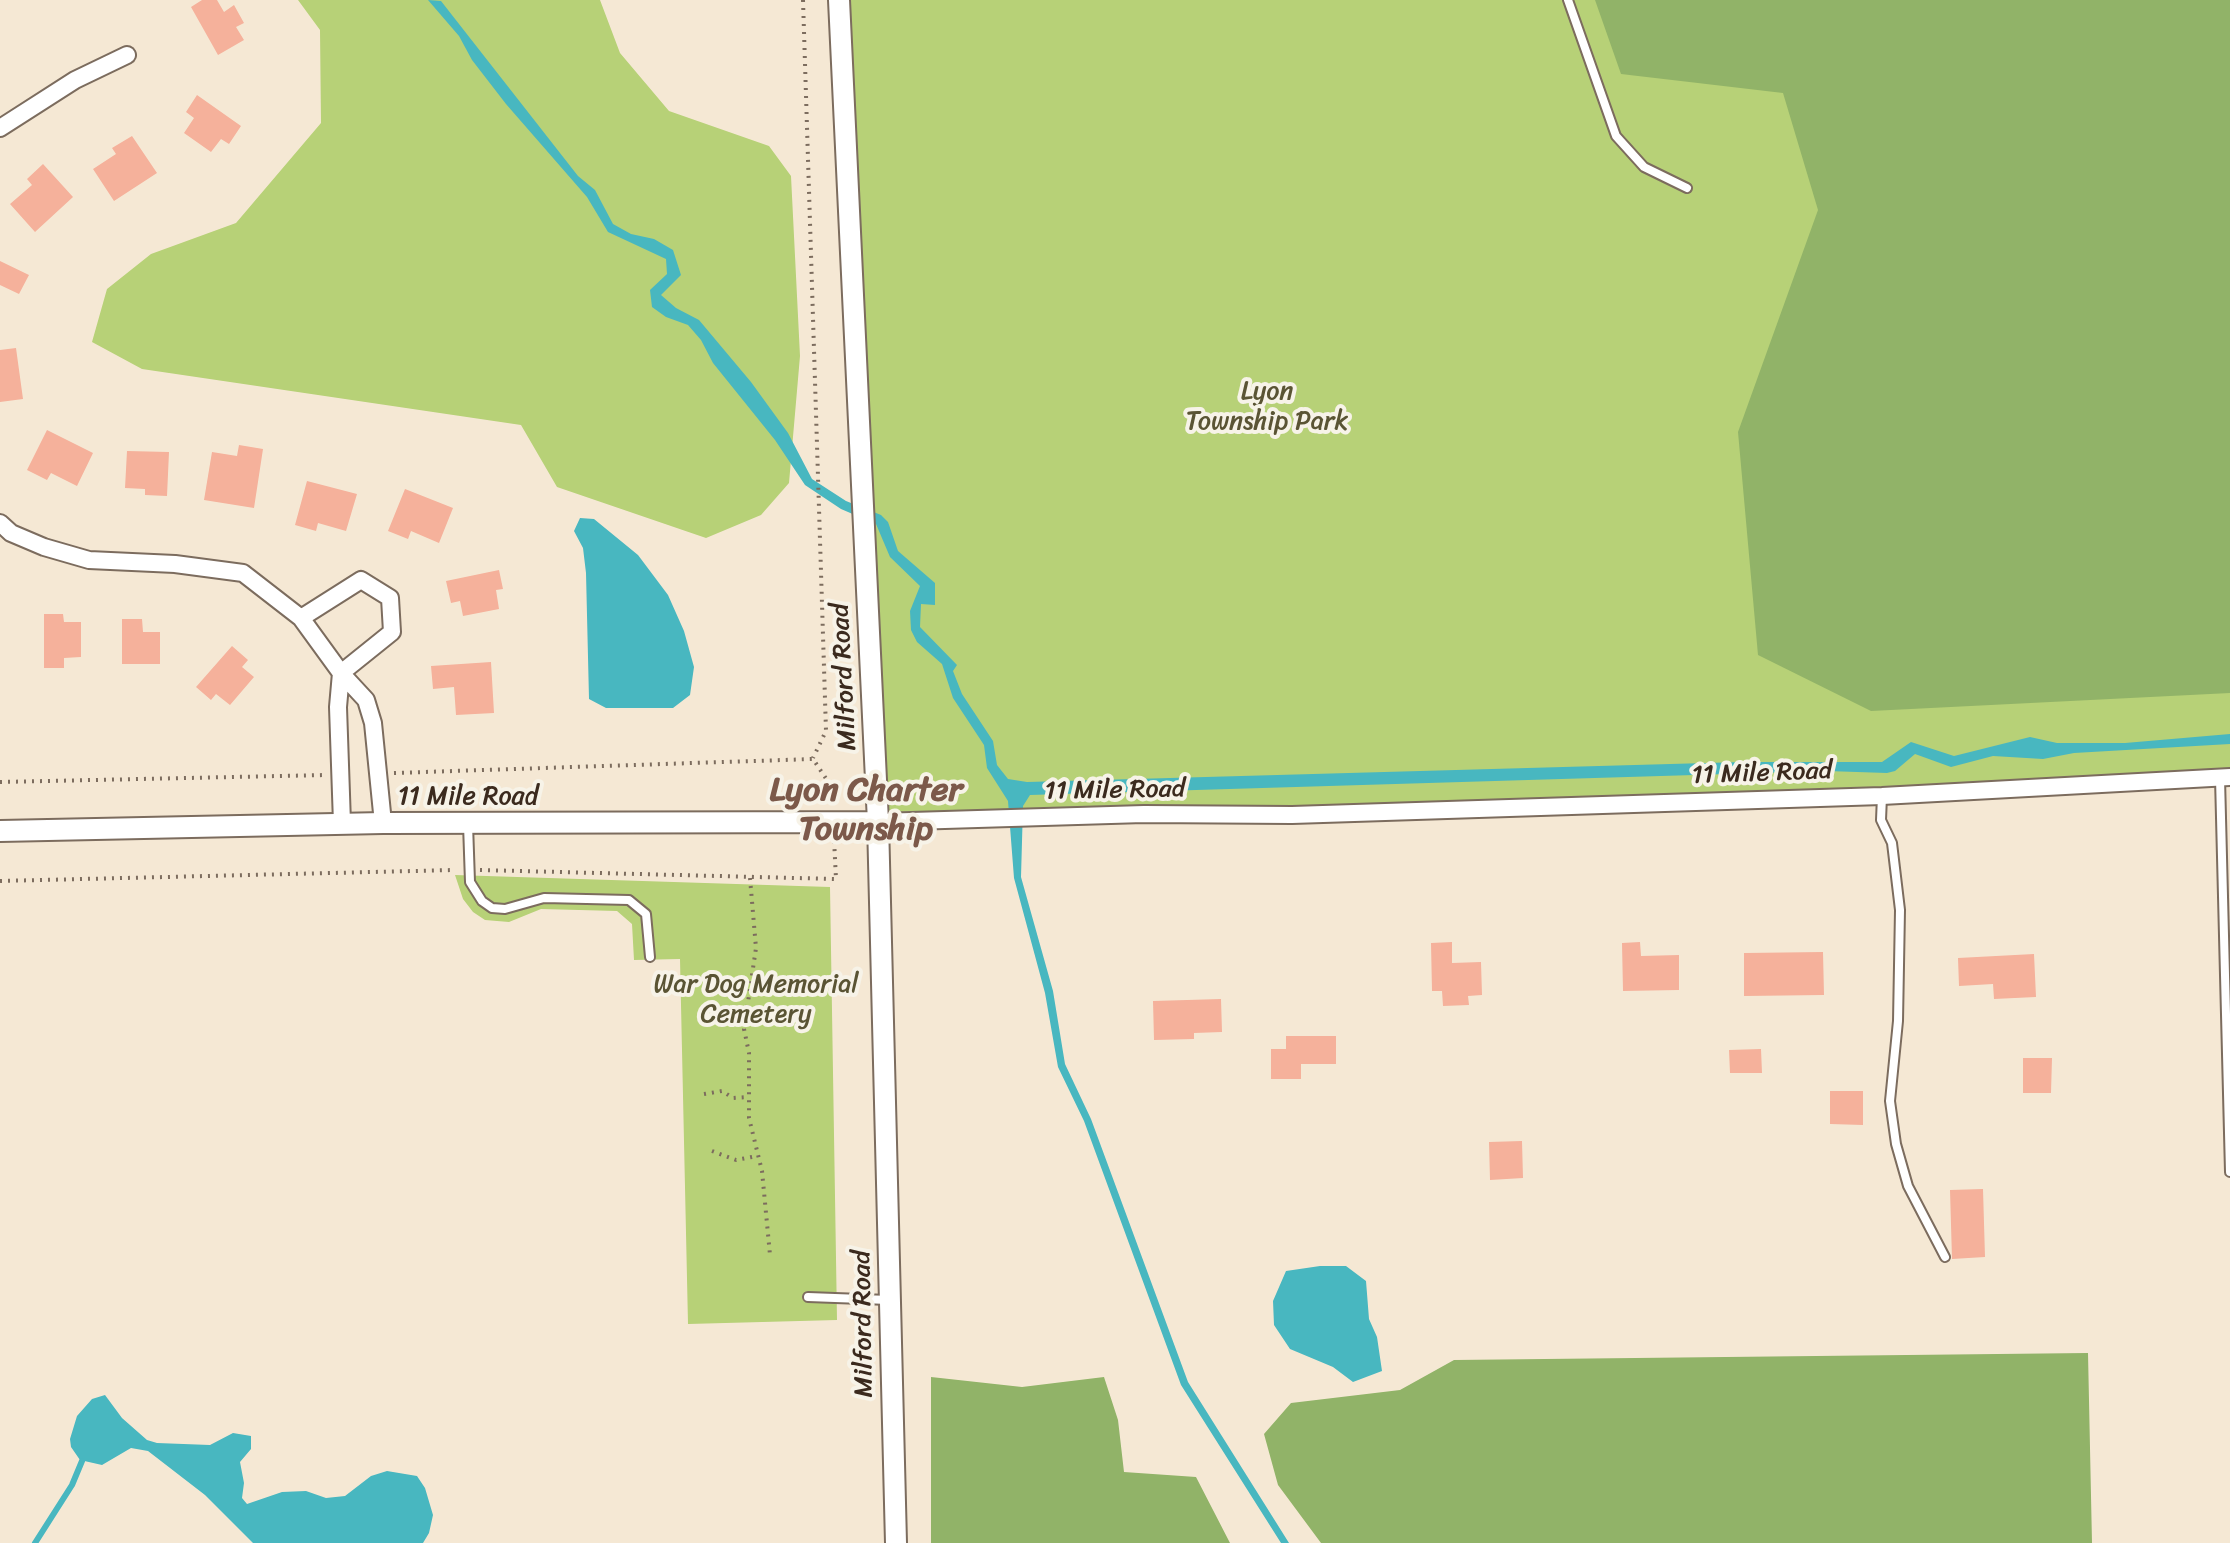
<!DOCTYPE html>
<html>
<head>
<meta charset="utf-8">
<style>
  body { margin:0 }
  canvas { display:block; background:#f5e8d4 }
</style>
</head>
<body>
<canvas width="2230" height="1543"></canvas>
<script>
const ctx = document.querySelector('canvas').getContext('2d');
ctx.lineJoin = 'round';
function paint(path, color) { ctx.fillStyle = color; ctx.fill(path, 'evenodd'); }
const shape = rows => new Path2D(rows.map(r => 'M' + r).join(''));
function stroke(path, color, width, dash) { ctx.strokeStyle = color; ctx.lineWidth = width; ctx.lineCap = dash ? 'butt' : 'round'; ctx.setLineDash(dash || []); ctx.stroke(path); }
function drawText(font, color, halo, rows, align = 'center') {
  ctx.font = font + ' Sriracha,sans-serif'; ctx.lineWidth = 8; ctx.setLineDash([]); ctx.textBaseline = 'middle'; ctx.strokeStyle = halo; ctx.fillStyle = color; for (const [text, x, y, turn = 0] of rows) {
    ctx.save(); ctx.translate(x, y); ctx.rotate((+turn || 0) * Math.PI / 180); ctx.textAlign = isNaN(turn) ? turn : align; if (halo) ctx.strokeText(text, 0, 0); ctx.fillText(text, 0, 0); ctx.restore();
  }
}
const green = shape([
  [298,0,600,0,620,53,669,111,769,146,791,176,800,356,789,483,761,515,706,538,557,487,521,425,142,369,92,342,107,289,151,254,236,223,321,123,320,30],
  [839,0,2230,0,2230,775,1686,802,878,822],
  [455,875,830,887,837,1320,688,1324,680,959,634,960,632,924,617,911,541,909,509,922,485,920,473,912,463,899]
]);
const forest = shape([
  [1595,0,2230,0,2230,693,1871,711,1758,655,1738,432,1818,210,1783,93,1621,74],
  [2088,1353,2092,1543,1321,1543,1278,1485,1264,1434,1291,1403,1400,1390,1454,1360],
  [931,1377,1022,1387,1104,1377,1118,1420,1124,1472,1196,1477,1230,1543,931,1543]
]);
const water = shape([
  [428,0,441,1,578,176,595,190,613,224,631,234,654,239,673,250,681,275,661,295,676,308,699,320,751,382,788,433,812,479,846,501,881,515,888,522,898,551,935,583,935,605,921,604,920,627,957,665,953,671,962,694,993,741,997,765,1008,779,1027,782,1742,762,1882,762,1911,742,1954,756,2030,737,2057,743,2125,743,2230,734,2230,744,2074,753,2043,759,1993,756,1951,767,1915,754,1895,771,1887,773,1827,771,1030,795,1023,806,1021,877,1053,991,1065,1064,1091,1119,1188,1382,1289,1543,1281,1543,1181,1385,1084,1121,1058,1067,1045,993,1014,878,1008,801,987,768,984,745,953,698,942,664,917,642,911,630,910,611,920,586,890,557,876,524,841,509,805,485,775,440,713,363,701,340,688,325,666,317,652,307,650,290,667,274,666,259,608,232,587,197,506,104,472,60,459,36],
  [580,518,594,519,638,555,668,595,684,631,694,667,690,695,673,708,606,708,589,699,586,573,583,548,574,531],
  [1320,1266,1346,1266,1366,1281,1369,1319,1377,1337,1382,1371,1353,1382,1333,1367,1290,1349,1274,1325,1273,1301,1286,1271],
  [105,1395,122,1418,147,1440,157,1443,210,1445,233,1433,251,1436,251,1449,240,1462,244,1483,242,1498,247,1504,282,1492,306,1491,326,1498,345,1496,371,1476,387,1471,417,1476,425,1488,433,1515,429,1533,423,1543,253,1543,205,1495,148,1451,131,1448,102,1465,80,1460,71,1447,70,1439,77,1416,92,1399]
]);
const stream = shape([
  [35,1543,72,1485,82,1461]
]);
const building = shape([
  [202,0,217,0,224,12,234,5,244,23,236,27,244,40,218,55,191,7],
  [197,95,241,126,229,144,221,139,211,152,184,133,194,118,186,112],
  [132,136,157,173,114,201,93,169,116,154,112,148],
  [43,164,73,197,35,232,10,204,32,185,27,179],
  [0,261,29,275,19,294,0,285],
  [16,348,23,399,0,402,0,350],
  [47,430,93,453,77,486,51,473,47,480,27,470],
  [239,445,263,449,254,508,204,500,212,452,237,456],
  [127,451,169,452,167,496,145,495,145,489,125,488],
  [307,481,357,494,346,531,318,523,316,531,295,525],
  [405,489,453,508,439,543,411,531,408,539,388,531],
  [499,570,503,589,496,590,499,609,463,616,460,601,451,603,446,581],
  [44,614,63,614,64,622,81,622,81,657,64,658,64,668,44,668],
  [122,619,142,619,143,632,160,632,160,664,122,664],
  [232,646,248,660,242,667,254,677,230,705,216,694,211,700,196,687],
  [491,662,494,713,456,715,454,687,433,689,431,666],
  [1452,942,1452,963,1481,962,1482,995,1468,996,1469,1005,1443,1006,1442,991,1432,991,1431,943],
  [1640,942,1641,956,1679,955,1679,990,1623,991,1622,943],
  [1823,952,1824,995,1744,996,1744,953],
  [2034,954,2036,997,1994,999,1993,984,1959,986,1958,958],
  [1221,999,1222,1032,1194,1033,1194,1039,1154,1040,1153,1001],
  [1286,1036,1336,1036,1336,1064,1301,1064,1301,1079,1271,1079,1271,1049,1286,1049],
  [1761,1049,1762,1073,1730,1073,1729,1050],
  [2023,1058,2052,1058,2051,1093,2023,1093],
  [1830,1091,1863,1091,1863,1125,1830,1124],
  [1522,1141,1523,1178,1490,1180,1489,1142],
  [1983,1189,1985,1257,1952,1259,1950,1190]
]);
const path = shape([
  [803,0,826,731,813,758],
  [394,773,813,759,827,780,830,803],
  [0,782,326,775],
  [480,870,836,879,834,839],
  [750,878,756,948,744,1029,749,1053,749,1118,762,1171,770,1255],
  [0,881,455,870],
  [704,1094,722,1091,733,1098,749,1097],
  [712,1151,736,1160,757,1156]
]);
const service = shape([
  [1568,0,1616,136,1644,167,1687,188],
  [2220,778,2230,1172],
  [1882,796,1881,820,1892,843,1900,910,1898,1021,1890,1101,1896,1144,1908,1186,1945,1257],
  [468,824,470,882,482,901,492,908,505,909,544,898,629,900,646,914,650,957],
  [808,1297,889,1300]
]);
const minor = shape([
  [0,128,75,80,127,55],
  [0,523,11,533,44,547,89,560,175,564,243,573,301,618,341,673,366,700,373,723,383,823],
  [301,618,361,580,390,598,392,632,341,673,338,707,342,823],
  [878,822,1144,814,1292,815,1882,796,2230,777]
]);
const tertiary = shape([
  [839,0,878,822,896,1543],
  [0,831,383,823,878,822]
]);
const parkNames = [
  ["Lyon",1267,392],
  ["Township Park",1267,422],
  ["War Dog Memorial",756,985],
  ["Cemetery",756,1015]
];
const streetNames = [
  ["Milford Road",845,677,-93],
  ["11 Mile Road",1762,774,-2],
  ["11 Mile Road",1115,791,-1],
  ["11 Mile Road",468,797],
  ["Milford Road",864,1324,-91]
];
const districtNames = [
  ["Lyon Charter",866,791],
  ["Township",866,830]
];
paint(green, '#b7d177');
paint(forest, '#91b368');
paint(water, '#48b7c0');
stroke(stream, '#48b7c0', 6);
paint(building, '#f5b19b');
stroke(service, '#7c6c5e', 12);
stroke(minor, '#7c6c5e', 20);
stroke(tertiary, '#7c6c5e', 24);
stroke(path, '#7c6c5e', 4, [2, 6]);
stroke(service, '#fff', 8);
stroke(minor, '#fff', 16);
stroke(tertiary, '#fff', 20);
drawText('26px', '#5a5434', '#f7f3e8', parkNames);
drawText('26px', '#3b2a1e', '#f7f3e8', streetNames);
drawText('bold 34px', '#7c594a', '#f7f3e8', districtNames);
</script>
</body>
</html>
